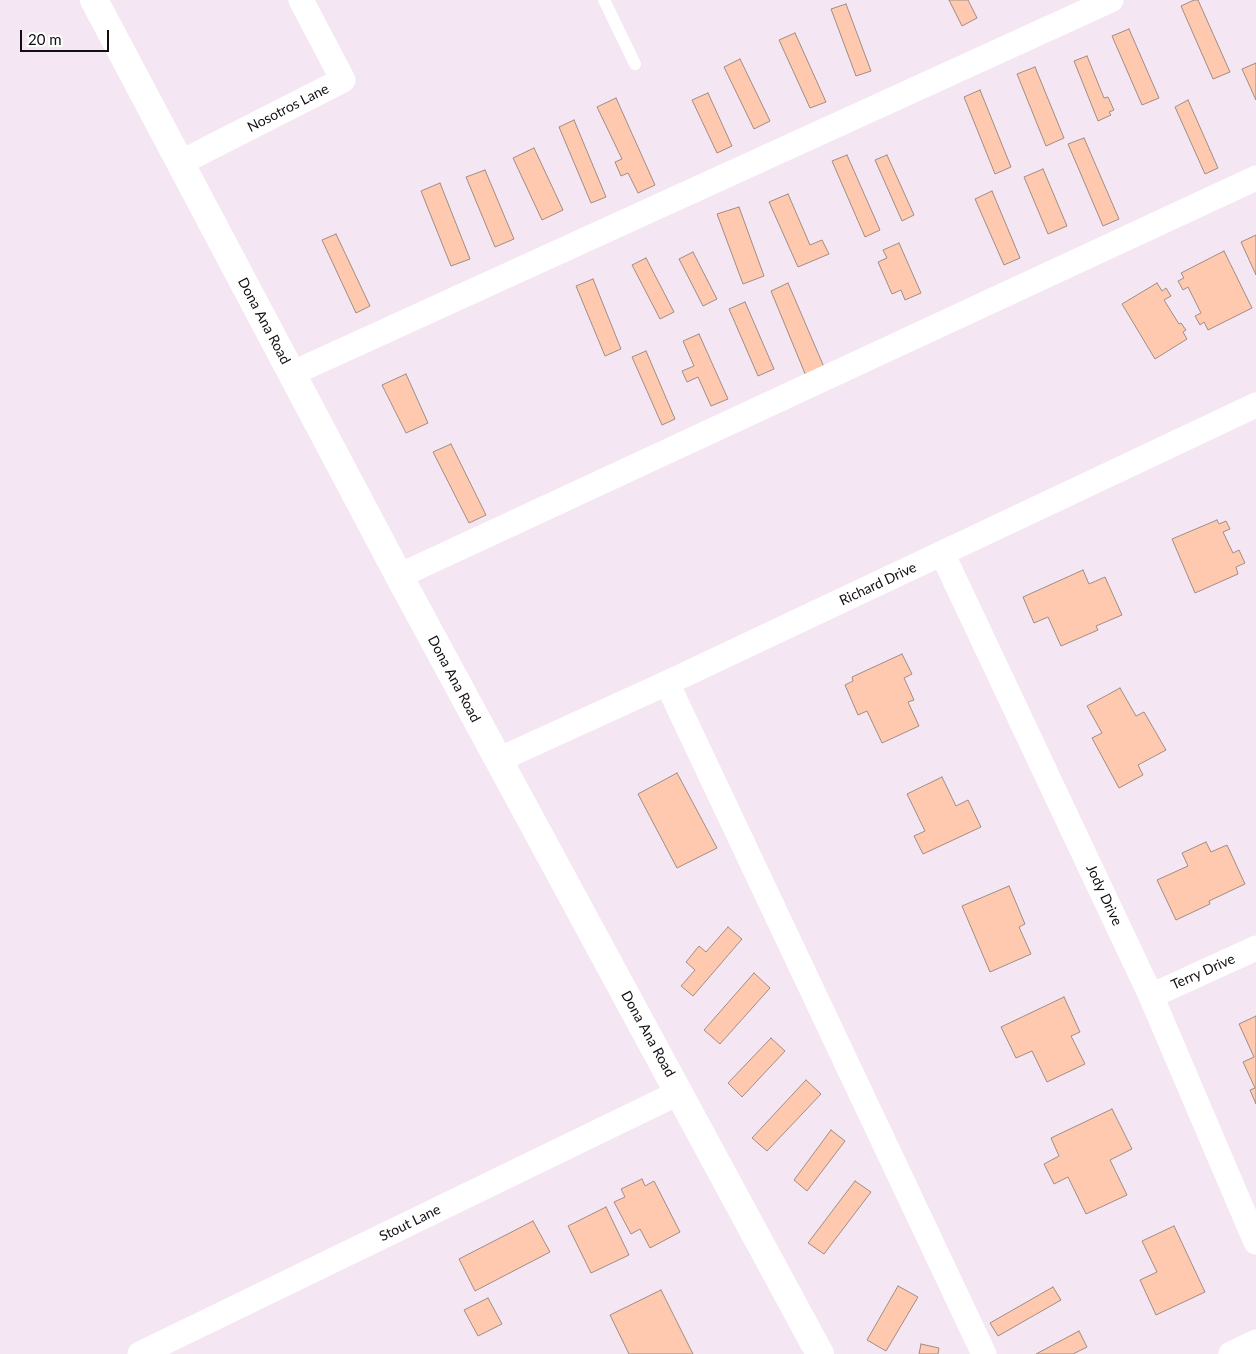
<!DOCTYPE html>
<html>
<head>
<meta charset="utf-8">
<style>
  body { margin:0 }
  #map { position:relative; width:1256px; height:1354px; overflow:hidden; background:#f5e6f4; font-family:Lato,sans-serif }
  canvas { display:block }
  .scale { position:absolute; left:20px; top:30px; width:89px; height:22px; box-sizing:border-box; border:2px solid #130e12; border-top:0; padding-left:6px; font-size:15px; line-height:18px; white-space:nowrap; color:#130e12; -webkit-text-stroke:4px #fff; paint-order:stroke }
</style>
</head>
<body>
<div id="map">
<canvas width="1256" height="1354"></canvas>
<div class="scale">20 m</div>
</div>
<script>
const ctx = document.querySelector('canvas').getContext('2d');
ctx.lineJoin = 'round';
function paint(path, color) { ctx.fillStyle = color; ctx.fill(path, 'evenodd'); }
const shape = rows => new Path2D(rows.map(r => 'M' + r).join(''));
function stroke(path, color, width, dash) { ctx.strokeStyle = color; ctx.lineWidth = width; ctx.lineCap = dash ? 'butt' : 'round'; ctx.setLineDash(dash || []); ctx.stroke(path); }
function drawText(font, color, halo, rows, align = 'center') {
  ctx.font = font + ' Lato,sans-serif'; ctx.lineWidth = 4; ctx.setLineDash([]); ctx.textBaseline = 'middle'; ctx.strokeStyle = halo; ctx.fillStyle = color; for (const [text, x, y, turn = 0] of rows) {
    ctx.save(); ctx.translate(x, y); ctx.rotate((+turn || 0) * Math.PI / 180); ctx.textAlign = isNaN(turn) ? turn : align; if (halo) ctx.strokeText(text, 0, 0); ctx.fillText(text, 0, 0); ctx.restore();
  }
}
const building = shape([
  [949,0,968,0,977,18,962,26,949,0],
  [1194,0,1198,0,1230,72,1213,79,1181,6,1194,0],
  [846,4,871,71,856,76,831,9,846,4],
  [1129,29,1159,98,1142,105,1112,36,1129,29],
  [795,33,826,102,810,108,779,40,795,33],
  [1087,56,1104,98,1108,97,1114,110,1109,112,1111,115,1098,121,1074,61,1087,56],
  [740,59,770,121,754,129,724,67,740,59],
  [1256,63,1256,100,1242,69,1256,63],
  [1035,67,1064,138,1046,146,1017,74,1035,67],
  [980,90,1011,167,995,174,964,97,980,90],
  [708,93,732,146,717,153,692,100,708,93],
  [616,98,655,185,638,193,628,173,621,176,615,162,622,159,597,107,616,98],
  [1188,100,1218,168,1205,174,1175,107,1188,100],
  [574,120,606,197,591,203,559,127,574,120],
  [1084,138,1119,219,1103,226,1068,144,1084,138],
  [534,148,563,210,542,220,513,158,534,148],
  [847,155,880,230,865,237,832,161,847,155],
  [887,155,914,215,902,221,875,160,887,155],
  [1043,169,1067,226,1048,234,1024,177,1043,169],
  [485,170,514,239,495,247,466,177,485,170],
  [440,183,470,259,451,266,421,191,440,183],
  [992,191,1020,258,1004,265,975,199,992,191],
  [788,194,810,245,822,240,829,254,798,267,769,202,788,194],
  [739,207,764,276,743,284,717,214,739,207],
  [336,234,370,306,356,313,322,240,336,234],
  [1256,235,1256,275,1241,242,1256,235],
  [899,243,921,293,905,300,901,290,892,294,878,262,887,258,883,250,899,243],
  [1224,251,1252,308,1208,330,1204,322,1200,325,1195,316,1201,313,1188,287,1183,290,1178,281,1184,278,1181,273,1224,251],
  [693,252,717,299,703,306,679,259,693,252],
  [646,258,674,312,660,319,632,265,646,258],
  [593,279,621,349,605,356,576,286,593,279],
  [788,283,824,367,806,376,771,291,788,283],
  [1157,283,1162,291,1166,288,1171,296,1164,300,1179,324,1181,323,1186,330,1183,332,1187,339,1155,359,1122,304,1157,283],
  [745,302,774,369,758,376,729,309,745,302],
  [699,334,728,399,711,406,698,377,687,382,682,371,694,366,683,341,699,334],
  [646,351,675,419,662,425,632,357,646,351],
  [406,374,428,423,406,433,382,385,406,374],
  [451,444,486,515,469,523,433,452,451,444],
  [1217,520,1219,524,1226,521,1230,529,1223,532,1233,553,1239,550,1245,563,1236,567,1238,574,1195,593,1172,539,1217,520],
  [1083,570,1089,584,1105,577,1122,615,1096,626,1098,630,1061,646,1048,617,1034,623,1023,597,1083,570],
  [902,654,912,674,904,678,914,700,908,702,919,726,882,743,867,711,858,715,845,685,853,681,852,677,902,654],
  [1120,688,1136,716,1144,712,1166,750,1138,765,1143,775,1119,788,1092,738,1102,733,1087,706,1120,688],
  [677,773,717,848,677,868,638,794,677,773],
  [942,777,956,806,968,800,981,827,923,854,914,836,925,831,907,794,942,777],
  [1206,842,1211,852,1227,845,1245,884,1209,901,1210,904,1176,920,1157,880,1188,866,1182,853,1206,842],
  [1009,886,1025,924,1019,927,1031,954,990,972,962,906,1009,886],
  [728,927,742,939,693,996,681,986,695,970,686,962,699,946,706,952,728,927],
  [754,973,770,988,720,1044,704,1030,754,973],
  [1064,997,1080,1032,1071,1036,1085,1064,1047,1082,1032,1051,1016,1058,1001,1027,1064,997],
  [1256,1016,1256,1104,1250,1090,1255,1088,1243,1062,1254,1057,1239,1024,1256,1016],
  [771,1038,785,1051,742,1097,728,1083,771,1038],
  [806,1080,821,1094,767,1151,752,1138,806,1080],
  [1112,1109,1132,1149,1110,1160,1127,1195,1086,1214,1068,1177,1054,1184,1044,1164,1059,1156,1051,1138,1112,1109],
  [831,1130,845,1141,807,1191,794,1180,831,1130],
  [642,1179,645,1186,654,1181,680,1232,650,1248,640,1229,631,1234,614,1202,625,1197,621,1189,642,1179],
  [855,1181,871,1192,824,1254,808,1243,855,1181],
  [606,1207,629,1255,591,1273,568,1226,606,1207],
  [533,1221,550,1252,475,1291,459,1259,533,1221],
  [1174,1226,1205,1292,1156,1315,1140,1280,1157,1272,1142,1241,1174,1226],
  [898,1286,918,1297,886,1351,867,1340,898,1286],
  [1053,1287,1061,1300,998,1336,990,1323,1053,1287],
  [661,1290,693,1354,629,1354,610,1315,661,1290],
  [488,1298,502,1324,478,1336,464,1310,488,1298],
  [1079,1331,1087,1347,1073,1354,1036,1354,1079,1331],
  [921,1344,939,1348,938,1354,919,1354,921,1344]
]);
const lane = shape([
  [604,0,635,64]
]);
const street = shape([
  [180,163,343,80,301,0],
  [291,374,1111,0],
  [942,553,1151,996,1256,1242],
  [399,576,1256,178],
  [667,683,984,1354],
  [498,760,667,683,1256,405],
  [1151,996,1256,948],
  [140,1354,680,1092],
  [1231,1354,1256,1342]
]);
const secondary = shape([
  [94,0,399,576,820,1354]
]);
const streetNames = [
  ["Nosotros Lane",288,108,-27],
  ["Dona Ana Road",264,321,62],
  ["Richard Drive",878,584,-25],
  ["Dona Ana Road",454,679,62],
  ["Jody Drive",1104,895,65],
  ["Terry Drive",1203,972,-24],
  ["Dona Ana Road",648,1034,61],
  ["Stout Lane",410,1223,-26]
];
paint(building, '#fec9ae');
stroke(building, '#9f8d84', 1);
stroke(lane, '#fff', 12);
stroke(street, '#fff', 25);
stroke(secondary, '#fff', 28);
drawText('14px', '#130e12', '#fff', streetNames);
</script>
</body>
</html>
